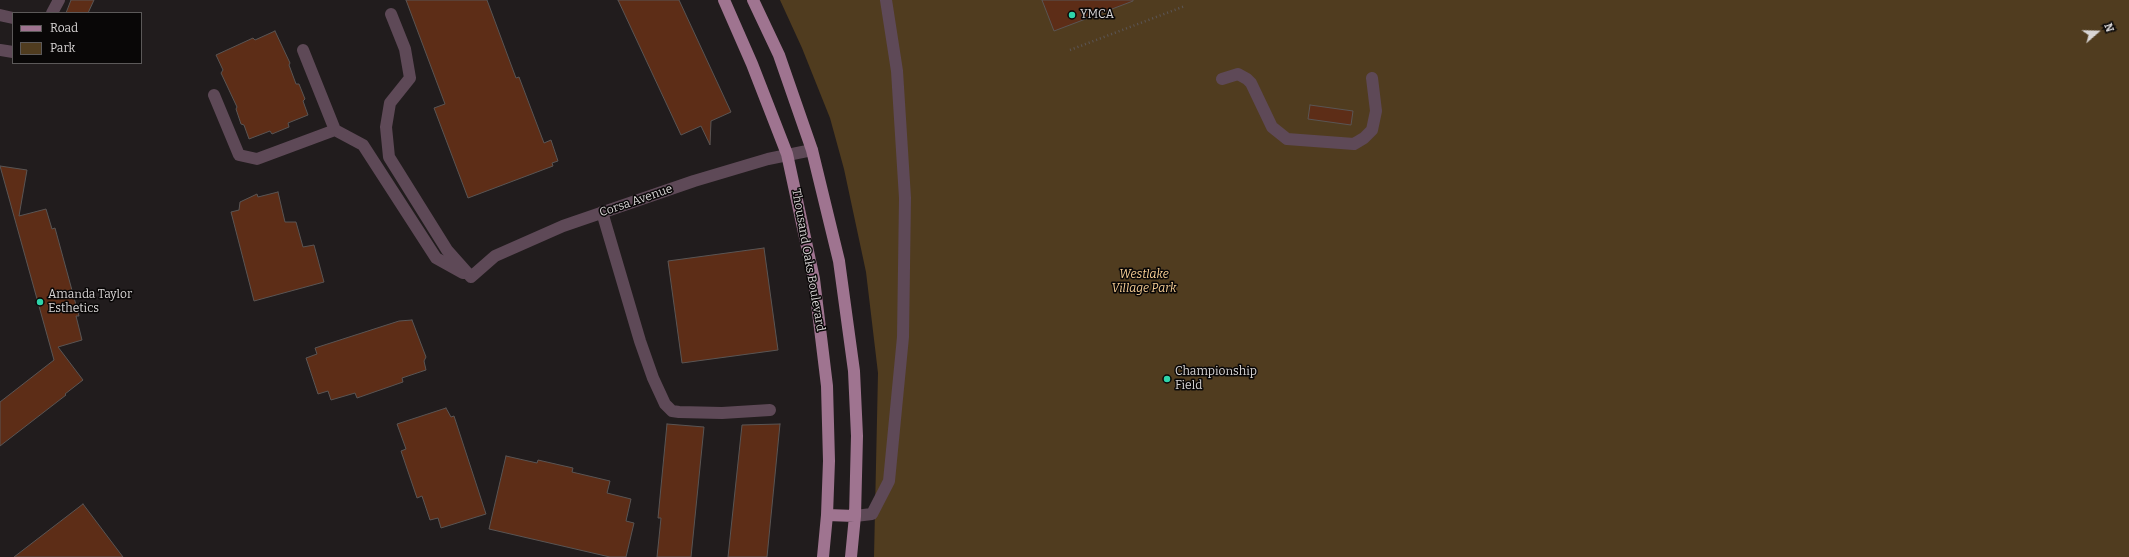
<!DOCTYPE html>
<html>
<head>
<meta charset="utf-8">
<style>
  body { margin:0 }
  #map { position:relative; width:2129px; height:557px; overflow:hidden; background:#211c1d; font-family:Bitter,serif }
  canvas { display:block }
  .legend { position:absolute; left:12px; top:12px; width:130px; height:52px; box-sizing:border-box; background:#090707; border:1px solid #5c5959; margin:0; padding:5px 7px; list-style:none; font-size:12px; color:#d8d5d5 }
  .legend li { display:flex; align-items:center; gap:8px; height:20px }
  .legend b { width:20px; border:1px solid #5c5959 }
  .north { position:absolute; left:2077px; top:12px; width:40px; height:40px; -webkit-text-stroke:3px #090707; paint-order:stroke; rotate:70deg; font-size:11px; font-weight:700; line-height:16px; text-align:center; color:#d8d5d5 }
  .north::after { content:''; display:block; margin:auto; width:14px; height:18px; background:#d8d5d5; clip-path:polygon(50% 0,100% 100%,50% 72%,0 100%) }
</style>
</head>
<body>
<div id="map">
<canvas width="2129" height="557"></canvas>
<ul class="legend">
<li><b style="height:5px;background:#9f7490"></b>Road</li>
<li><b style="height:11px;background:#503c1f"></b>Park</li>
</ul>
<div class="north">N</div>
</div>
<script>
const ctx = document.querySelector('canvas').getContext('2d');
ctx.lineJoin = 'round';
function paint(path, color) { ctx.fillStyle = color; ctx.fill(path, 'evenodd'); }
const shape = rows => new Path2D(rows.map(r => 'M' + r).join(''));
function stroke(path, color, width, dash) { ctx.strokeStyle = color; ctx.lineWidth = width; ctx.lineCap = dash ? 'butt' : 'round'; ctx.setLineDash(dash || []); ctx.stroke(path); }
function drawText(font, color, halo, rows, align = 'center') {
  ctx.font = font + ' Bitter,serif'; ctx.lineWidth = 3; ctx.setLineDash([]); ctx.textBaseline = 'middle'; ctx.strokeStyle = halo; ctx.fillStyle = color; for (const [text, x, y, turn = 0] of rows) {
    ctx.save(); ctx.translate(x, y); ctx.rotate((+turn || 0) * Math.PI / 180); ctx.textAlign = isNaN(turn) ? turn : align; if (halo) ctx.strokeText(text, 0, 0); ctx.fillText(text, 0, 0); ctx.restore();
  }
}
const green = shape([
  [780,0,2129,0,2129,557,874,557,878,373,866,272,844,169,830,118,802,48]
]);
const building = shape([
  [71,0,94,0,88,13,66,13,71,0],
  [406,0,487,0,516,78,519,77,544,143,551,140,558,161,552,163,553,166,468,198,434,108,445,104,406,0],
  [618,0,679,0,731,112,711,121,710,145,701,126,681,135,618,0],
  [1042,0,1133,0,1133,1,1054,31,1042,0],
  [275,31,290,63,289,65,296,84,299,84,305,99,303,101,308,115,288,123,289,127,272,134,270,131,249,139,244,125,241,124,236,109,237,107,221,73,223,70,216,55,253,38,255,40,275,31],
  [1310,105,1353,111,1351,125,1308,119,1310,105],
  [0,166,27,170,19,216,46,209,52,229,55,228,79,316,76,316,82,340,58,347,83,380,65,394,66,395,0,446,0,402,54,360,0,166],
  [278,192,285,222,296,222,303,247,314,245,324,282,254,301,231,212,239,210,240,202,257,194,258,197,278,192],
  [764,248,778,350,682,363,668,261,764,248],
  [412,320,426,357,424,361,426,370,402,378,403,382,357,398,355,393,331,400,328,391,318,394,306,358,317,354,315,348,399,321,412,320],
  [446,408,451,417,454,416,486,514,441,528,438,518,430,520,422,496,417,498,401,451,406,449,397,424,446,408],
  [667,424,704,427,691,557,657,557,661,518,658,518,667,424],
  [780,424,767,557,728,557,742,425,780,424],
  [506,456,537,463,538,460,573,468,572,472,610,481,607,493,631,499,626,521,634,523,626,557,610,557,489,529,506,456],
  [83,504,123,557,14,557,83,504]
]);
const path = shape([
  [1070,50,1185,6]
]);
const minor = shape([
  [52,13,59,0],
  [391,14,405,49,410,78,390,103,386,127,389,157,447,250,471,277],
  [0,15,13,18],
  [0,50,13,52],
  [303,50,335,130,363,145,436,258,463,273],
  [1222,79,1238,74,1247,79,1251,83,1272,127,1287,139,1354,144,1364,138,1372,130,1376,111,1372,78],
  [214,95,239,155,257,159,335,130],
  [602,212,640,341,653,378,665,404,672,411,679,412,722,413,770,410],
  [471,277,495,256,563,226,694,181,768,159,812,150],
  [855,516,872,514,889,481,903,337,905,198,897,71,886,0]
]);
const major = shape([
  [724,0,752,64,787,154,814,279,827,386,829,461,827,515,823,557],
  [753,0,779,55,812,150,839,261,854,371,857,436,855,516,851,557],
  [827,515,855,516]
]);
const markers = [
  [1072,15,4,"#2ed4aa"],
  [40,302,4,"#2ed4aa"],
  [1167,379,4,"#2ed4aa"]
];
const poiNames = [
  ["YMCA",1080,15],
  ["Amanda Taylor",48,295],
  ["Esthetics",48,309],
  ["Championship",1175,372],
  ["Field",1175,386]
];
const streetNames = [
  ["Corsa Avenue",636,201,-19],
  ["Thousand Oaks Boulevard",808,260,80]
];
const parkNames = [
  ["Westlake",1144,275],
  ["Village Park",1144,289]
];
paint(green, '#503c1f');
paint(building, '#5d2d17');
stroke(building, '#5a5554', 1);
stroke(path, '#5b5657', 2.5, [1, 3]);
stroke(minor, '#5e4957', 12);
stroke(major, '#9f7490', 12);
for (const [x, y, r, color] of markers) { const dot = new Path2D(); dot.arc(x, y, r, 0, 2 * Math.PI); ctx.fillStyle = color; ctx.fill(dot); stroke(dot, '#090707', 1.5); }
drawText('12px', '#d8d5d5', '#090707', poiNames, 'left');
drawText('12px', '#d8d5d5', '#090707', streetNames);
drawText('italic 12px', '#f7ce95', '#090707', parkNames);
</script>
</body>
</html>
